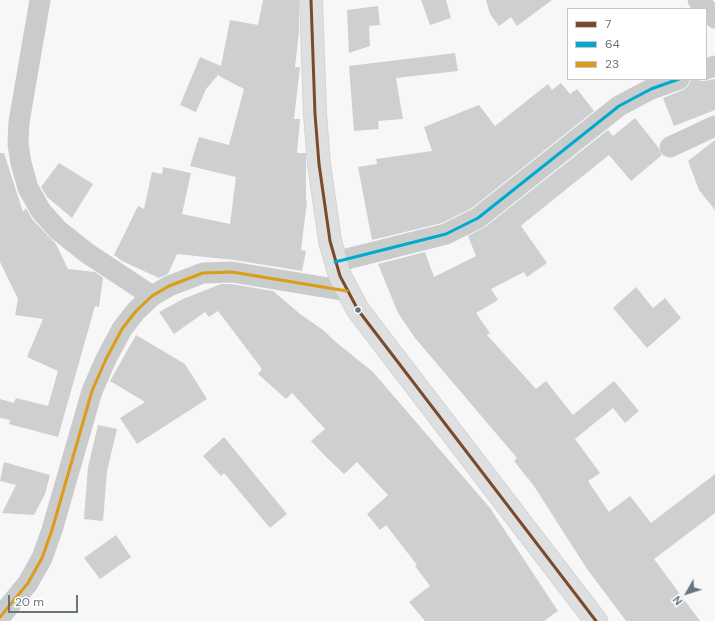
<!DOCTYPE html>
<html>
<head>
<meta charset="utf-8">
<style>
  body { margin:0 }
  #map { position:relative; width:715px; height:621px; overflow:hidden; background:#f7f7f7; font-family:"DM Sans",sans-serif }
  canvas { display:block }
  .legend { position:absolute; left:567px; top:8px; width:140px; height:72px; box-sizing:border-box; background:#fff; border:1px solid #c2c7cb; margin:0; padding:5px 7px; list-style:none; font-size:12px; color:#66747e }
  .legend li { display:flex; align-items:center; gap:8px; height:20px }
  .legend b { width:20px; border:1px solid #c2c7cb }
  .north { position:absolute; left:667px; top:573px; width:40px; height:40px; -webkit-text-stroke:3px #fff; paint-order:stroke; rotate:231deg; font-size:11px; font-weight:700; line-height:16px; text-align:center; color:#66747e }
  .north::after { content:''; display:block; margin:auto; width:14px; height:18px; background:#66747e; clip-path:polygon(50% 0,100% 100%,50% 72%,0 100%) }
  .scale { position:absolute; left:8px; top:595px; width:70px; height:18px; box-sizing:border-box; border:2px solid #66747e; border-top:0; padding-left:5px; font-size:12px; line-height:14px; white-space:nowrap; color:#66747e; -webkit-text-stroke:3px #fff; paint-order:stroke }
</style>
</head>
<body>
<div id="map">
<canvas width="715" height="621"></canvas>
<ul class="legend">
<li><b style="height:5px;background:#7a4b2a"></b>7</li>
<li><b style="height:5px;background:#00a9ce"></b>64</li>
<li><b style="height:5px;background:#da9c19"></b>23</li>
</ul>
<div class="north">N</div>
<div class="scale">20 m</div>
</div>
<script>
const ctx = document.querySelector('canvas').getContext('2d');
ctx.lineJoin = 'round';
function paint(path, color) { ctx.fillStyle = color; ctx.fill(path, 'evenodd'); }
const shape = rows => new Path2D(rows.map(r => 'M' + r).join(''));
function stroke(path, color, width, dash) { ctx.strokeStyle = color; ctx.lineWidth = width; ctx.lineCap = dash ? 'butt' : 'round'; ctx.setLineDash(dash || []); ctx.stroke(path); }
const building = shape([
  [263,0,299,0,299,32,295,67,300,67,294,119,300,119,297,153,306,153,306,201,307,201,301,250,306,251,302,271,234,260,177,254,168,274,159,278,122,261,114,255,138,206,144,209,152,172,162,174,163,167,191,173,182,214,230,224,236,177,190,166,199,137,229,145,244,89,219,76,219,74,206,89,196,112,180,105,200,57,221,66,230,20,258,25],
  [421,0,446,0,451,18,430,25],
  [486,0,552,0,517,26,511,17,499,26,490,14],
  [378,6,380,25,369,26,370,46,349,53,347,10],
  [455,53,458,71,396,78,403,119,378,121,379,129,354,131,349,66],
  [691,79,704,81,715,79,715,110,674,126,663,98,683,90,688,86],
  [561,83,570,94,577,89,594,111,472,208,442,223,372,240,358,167,377,164,376,159,432,151,424,127,479,105,495,126,548,84,552,90],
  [635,118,658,147,662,155,631,181,609,155,523,224,521,226,547,263,527,277,524,272,491,289,498,300,476,313,490,333,487,335,536,389,546,381,573,415,614,381,639,411,625,423,613,408,575,439,600,473,588,481,609,512,630,496,651,523,715,474,715,513,654,559,700,621,626,621,587,569,534,486,514,461,517,458,415,338,398,313,378,264,425,252,434,277,476,256,468,236,485,227,608,130,613,136],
  [715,140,715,210,699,190,688,161],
  [0,153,4,153,23,212,26,208,32,219,56,244,68,269,95,272,103,278,99,307,95,306,58,437,9,424,10,420,0,418,0,399,14,403,16,398,48,406,58,371,27,357,43,319,15,315,18,299,0,262],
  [59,163,93,184,72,218,47,197,41,187],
  [221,284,231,284,273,291,300,314,323,330,337,343,373,372,490,508,558,611,544,621,425,621,409,602,430,586,415,566,417,565,386,525,380,530,367,514,388,495,357,462,344,474,325,456,311,441,325,429,292,393,286,399,258,374,262,369,218,311,209,317,205,312,174,334,159,312,183,299],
  [636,287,653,308,665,298,681,318,647,348,613,308],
  [136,335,185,364,207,399,137,444,120,418,145,402,110,381],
  [98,425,117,429,107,471,103,521,84,519,88,467],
  [224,437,287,514,270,528,224,473,221,476,203,456],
  [4,462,50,475,45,494,34,515,2,513,16,485,0,481],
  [116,535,131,557,100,579,84,558]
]);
const street = shape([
  [40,0,19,122,18,144,21,163,28,188,41,211,58,230,87,253,152,296],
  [698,0,715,18],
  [706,69,715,66],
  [670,147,715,126],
  [335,262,446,234,478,218,619,106,651,89,679,79],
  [0,617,28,583,42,558,52,530,92,391,106,359,122,329,136,311,152,296,169,286,203,273,232,272,347,291]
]);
const secondary = shape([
  [311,0,315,114,319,164,330,241,340,276,358,310,596,621]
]);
const bus1 = shape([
  [311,0,315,114,319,164,330,241,340,276,358,310,596,621]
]);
const bus2 = shape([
  [335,262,446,234,478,218,619,106,651,89,679,79]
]);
const bus3 = shape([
  [0,617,28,583,42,558,52,530,92,391,106,359,122,329,136,311,152,296,169,286,203,273,232,272,347,291]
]);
const markers = [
  [358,310,3.5,"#66747e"]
];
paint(building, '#cecfd0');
stroke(secondary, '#d3d4d5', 24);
stroke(street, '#cacccc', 21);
stroke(secondary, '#dedfe0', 22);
stroke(bus1, '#7a4b2a', 3);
stroke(bus2, '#00a9ce', 3);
stroke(bus3, '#da9c19', 3);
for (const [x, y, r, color] of markers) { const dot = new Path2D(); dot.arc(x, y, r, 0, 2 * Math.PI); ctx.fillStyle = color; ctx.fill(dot); stroke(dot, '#fff', 1.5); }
</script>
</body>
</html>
